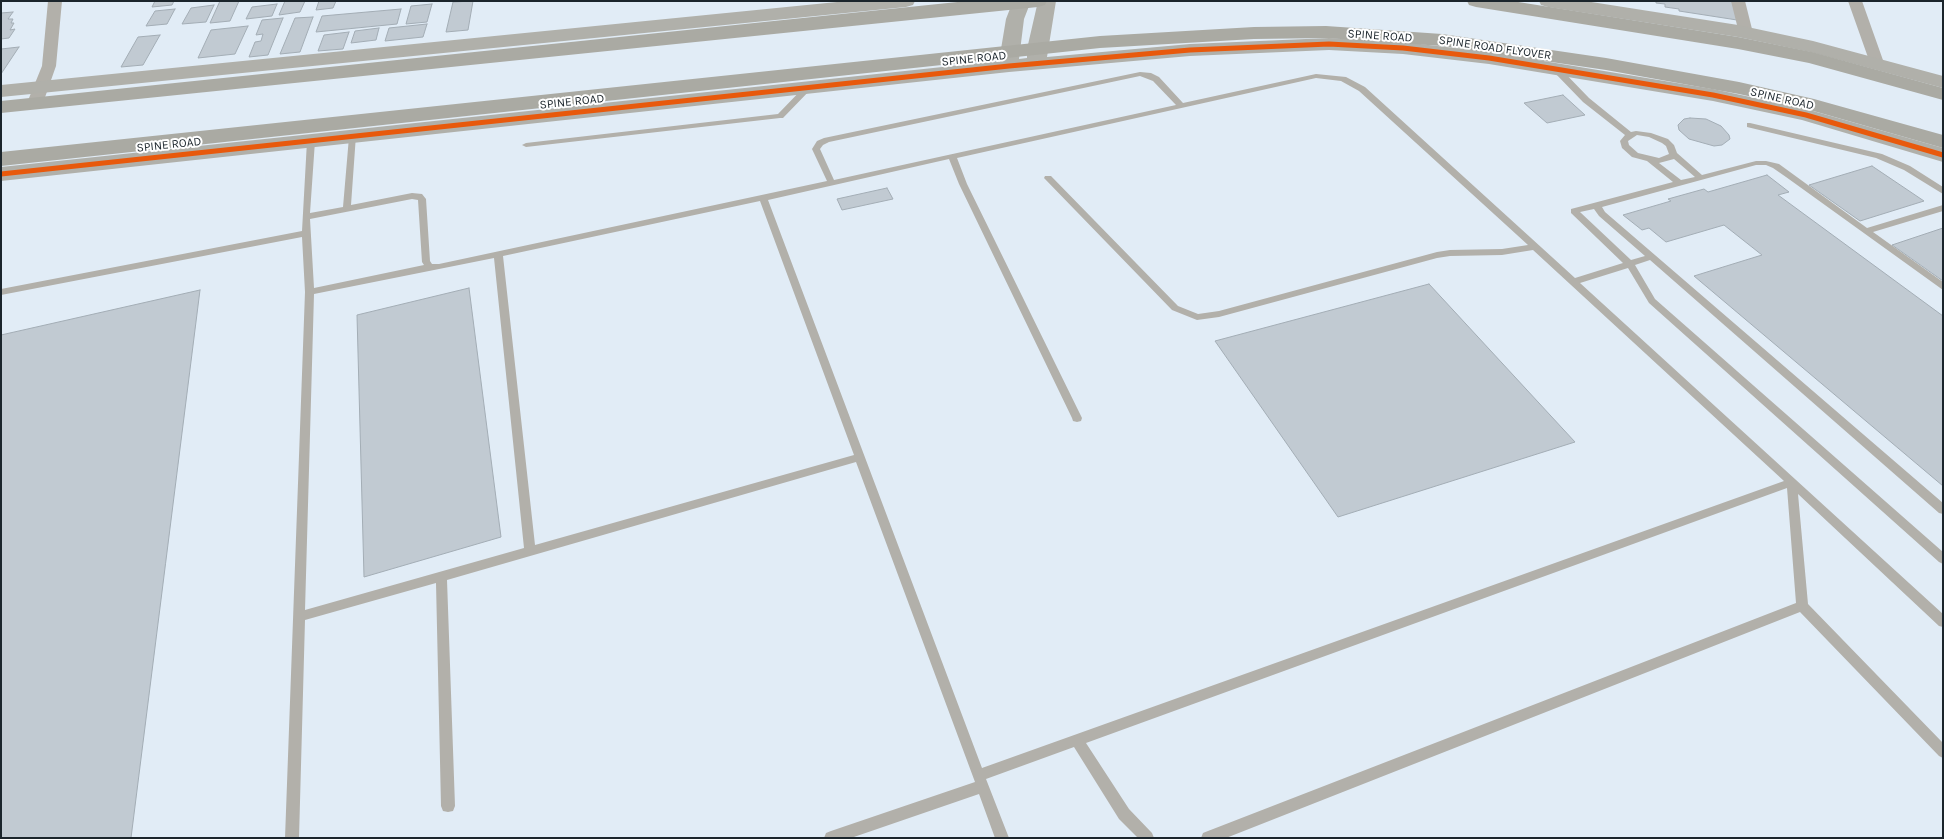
<!DOCTYPE html>
<html>
<head>
<meta charset="utf-8">
<style>
  body { margin:0 }
  #map { position:relative; width:1944px; height:839px; overflow:hidden; background:#e1ecf6; font-family:Karla,sans-serif }
  canvas { display:block }
  .frame { position:absolute; inset:0; border:2px solid #1b252c; pointer-events:none }
</style>
</head>
<body>
<div id="map">
<canvas width="1944" height="839"></canvas>
<div class="frame"></div>
</div>
<script>
const ctx = document.querySelector('canvas').getContext('2d');
ctx.lineJoin = 'round';
function paint(path, color) { ctx.fillStyle = color; ctx.fill(path, 'evenodd'); }
const shape = rows => new Path2D(rows.map(r => 'M' + r).join(''));
function stroke(path, color, width, dash) { ctx.strokeStyle = color; ctx.lineWidth = width; ctx.lineCap = dash ? 'butt' : 'round'; ctx.setLineDash(dash || []); ctx.stroke(path); }
function drawText(font, color, halo, rows, align = 'center') {
  ctx.font = font + ' Karla,sans-serif'; ctx.lineWidth = 4; ctx.setLineDash([]); ctx.textBaseline = 'middle'; ctx.strokeStyle = halo; ctx.fillStyle = color; for (const [text, x, y, turn = 0] of rows) {
    ctx.save(); ctx.translate(x, y); ctx.rotate((+turn || 0) * Math.PI / 180); ctx.textAlign = isNaN(turn) ? turn : align; if (halo) ctx.strokeText(text, 0, 0); ctx.fillText(text, 0, 0); ctx.restore();
  }
}
const building = shape([
  [155,1,174,1,172,5,152,7,155,1],
  [220,1,239,1,230,21,210,23,220,1],
  [285,1,305,1,300,12,279,15,285,1],
  [319,1,336,1,333,8,316,10,319,1],
  [473,1,468,30,446,32,453,2,473,1],
  [1656,1,1732,1,1737,20,1679,11,1679,9,1665,7,1665,4,1656,3,1656,1],
  [277,4,272,16,246,19,252,7,277,4],
  [432,4,427,22,406,24,411,6,432,4],
  [214,5,206,22,182,24,191,8,214,5],
  [175,9,167,24,146,26,155,11,175,9],
  [401,9,397,24,316,32,322,16,401,9],
  [13,12,8,19,13,19,11,23,14,23,10,30,15,29,9,38,1,39,1,13,13,12],
  [313,17,300,52,280,54,295,18,313,17],
  [283,18,268,55,249,57,255,42,261,41,263,34,256,35,262,20,283,18],
  [427,24,423,37,385,41,389,28,427,24],
  [248,26,235,54,198,58,211,30,248,26],
  [379,28,376,40,351,43,355,31,379,28],
  [349,32,343,49,318,51,324,35,349,32],
  [160,35,143,65,121,67,138,37,160,35],
  [19,47,1,74,1,49,19,47],
  [1563,95,1585,115,1547,123,1524,103,1563,95],
  [1690,118,1706,119,1721,126,1729,135,1730,139,1722,145,1714,146,1689,139,1679,130,1678,125,1684,119,1690,118],
  [1872,166,1924,201,1860,221,1809,185,1872,166],
  [1767,175,1789,192,1778,195,1943,316,1943,486,1694,276,1762,255,1724,225,1666,242,1649,228,1642,230,1623,215,1671,201,1668,199,1704,189,1708,192,1767,175],
  [887,188,893,199,842,210,837,199,887,188],
  [1943,228,1943,281,1892,245,1943,228],
  [1429,284,1575,442,1338,517,1215,341,1429,284],
  [469,288,501,537,364,577,357,315,469,288],
  [200,290,131,838,1,838,1,335,200,290]
]);
const lane = shape([
  [1553,67,1559,67,1589,98,1631,132,1636,131,1651,133,1668,139,1674,145,1677,153,1702,175,1756,161,1766,161,1779,164,1867,228,1943,205,1943,211,1873,232,1943,282,1943,290,1786,177,1773,168,1766,165,1756,165,1602,207,1605,212,1943,503,1943,514,1939,513,1650,260,1635,265,1655,299,1943,552,1943,564,1939,562,1649,303,1628,268,1580,283,1943,614,1943,627,1939,626,1798,494,1808,604,1943,743,1943,758,1939,756,1800,612,1226,838,1201,838,1203,833,1208,831,1796,603,1787,488,1086,743,1129,809,1152,833,1154,838,1138,838,1119,819,1074,747,986,779,1009,838,995,838,979,794,851,838,824,838,826,833,831,831,975,782,856,462,447,580,455,806,453,811,448,812,443,811,441,806,436,583,305,620,299,838,285,838,305,292,302,237,1,295,1,289,302,231,307,141,311,139,315,141,310,213,343,207,349,137,350,135,356,135,351,205,412,193,422,194,426,199,430,261,432,264,439,264,827,181,812,149,817,141,824,138,1140,72,1151,73,1159,77,1183,103,1316,74,1346,77,1365,87,1575,278,1623,263,1571,213,1571,209,1673,182,1647,161,1632,157,1622,148,1620,141,1625,135,1583,102,1553,71,1553,67],
  [1140,76,1153,81,1176,105,834,180,820,149,823,145,829,142,1140,76],
  [1316,78,1341,81,1359,91,1528,245,1502,249,1450,250,1437,252,1219,311,1198,314,1178,306,1051,176,1045,176,1044,178,1172,310,1197,320,1219,317,1437,258,1450,256,1502,255,1533,250,1784,481,982,768,768,200,949,159,959,184,1072,418,1073,421,1077,422,1081,421,1082,418,967,184,957,158,1316,78],
  [1637,135,1649,137,1662,143,1666,146,1669,154,1659,158,1638,153,1629,145,1628,141,1637,135],
  [1674,159,1695,177,1681,180,1659,163,1674,159],
  [412,199,418,200,422,262,424,265,314,288,310,219,412,199],
  [760,201,854,455,535,545,503,256,760,201],
  [1594,209,1599,216,1645,256,1631,260,1580,212,1594,209],
  [494,258,524,548,305,610,314,294,494,258],
  [806,85,809,85,813,87,783,118,780,118,526,147,522,145,526,143,778,114,806,85],
  [1747,123,1750,123,1882,154,1910,166,1943,187,1943,194,1904,170,1876,158,1747,127,1747,123]
]);
const street = shape([
  [48,1,62,1,56,66,43,103,40,106,35,108,30,106,27,103,42,66,48,1],
  [1731,1,1745,1,1753,33,1751,36,1746,37,1739,33,1731,1],
  [1848,1,1862,1,1884,63,1882,66,1872,66,1870,63,1848,1]
]);
const secondary = shape([
  [847,1,915,1,913,5,906,7,1,97,1,85,847,1],
  [1013,1,1031,1,1024,19,1019,59,1027,58,1027,49,1038,1,1056,1,1047,57,1190,44,1329,38,1403,42,1489,52,1713,89,1806,109,1943,148,1943,162,1802,120,1713,101,1489,64,1403,54,1329,50,1190,56,1009,72,1,181,1,167,999,61,1006,19,1013,1],
  [1539,1,1585,1,1738,25,1813,41,1943,76,1943,88,1810,52,1738,37,1548,7,1541,5,1539,1]
]);
const primary = shape([
  [967,1,1047,1,1045,5,1038,7,1,113,1,101,967,1],
  [1467,1,1512,1,1738,37,1812,52,1943,88,1943,100,1809,63,1738,49,1476,7,1469,5,1467,1],
  [1326,26,1442,34,1606,58,1739,82,1814,99,1943,135,1943,148,1803,108,1739,94,1606,70,1442,46,1326,38,1254,39,1100,48,1,166,1,152,1100,36,1254,27,1326,26]
]);
const cycleway = shape([
  [1,174,1009,66,1190,50,1329,44,1403,48,1489,58,1713,95,1806,115,1943,155]
]);
const farStreetnames = [
  ["SPINE ROAD",1380,36,4],
  ["SPINE ROAD FLYOVER",1495,48,8],
  ["SPINE ROAD",974,59,-6],
  ["SPINE ROAD",1782,99,13],
  ["SPINE ROAD",572,102,-6],
  ["SPINE ROAD",169,145,-6]
];
paint(building, '#c1cad2');
stroke(building, '#a3adb5', 1);
paint(lane, '#b2b0aa');
paint(street, '#b2b0aa');
paint(secondary, '#b0b0aa');
paint(primary, '#aaaaa3');
stroke(cycleway, '#e8590c', 5);
drawText('12px', '#1b252c', '#fff', farStreetnames);
</script>
</body>
</html>
